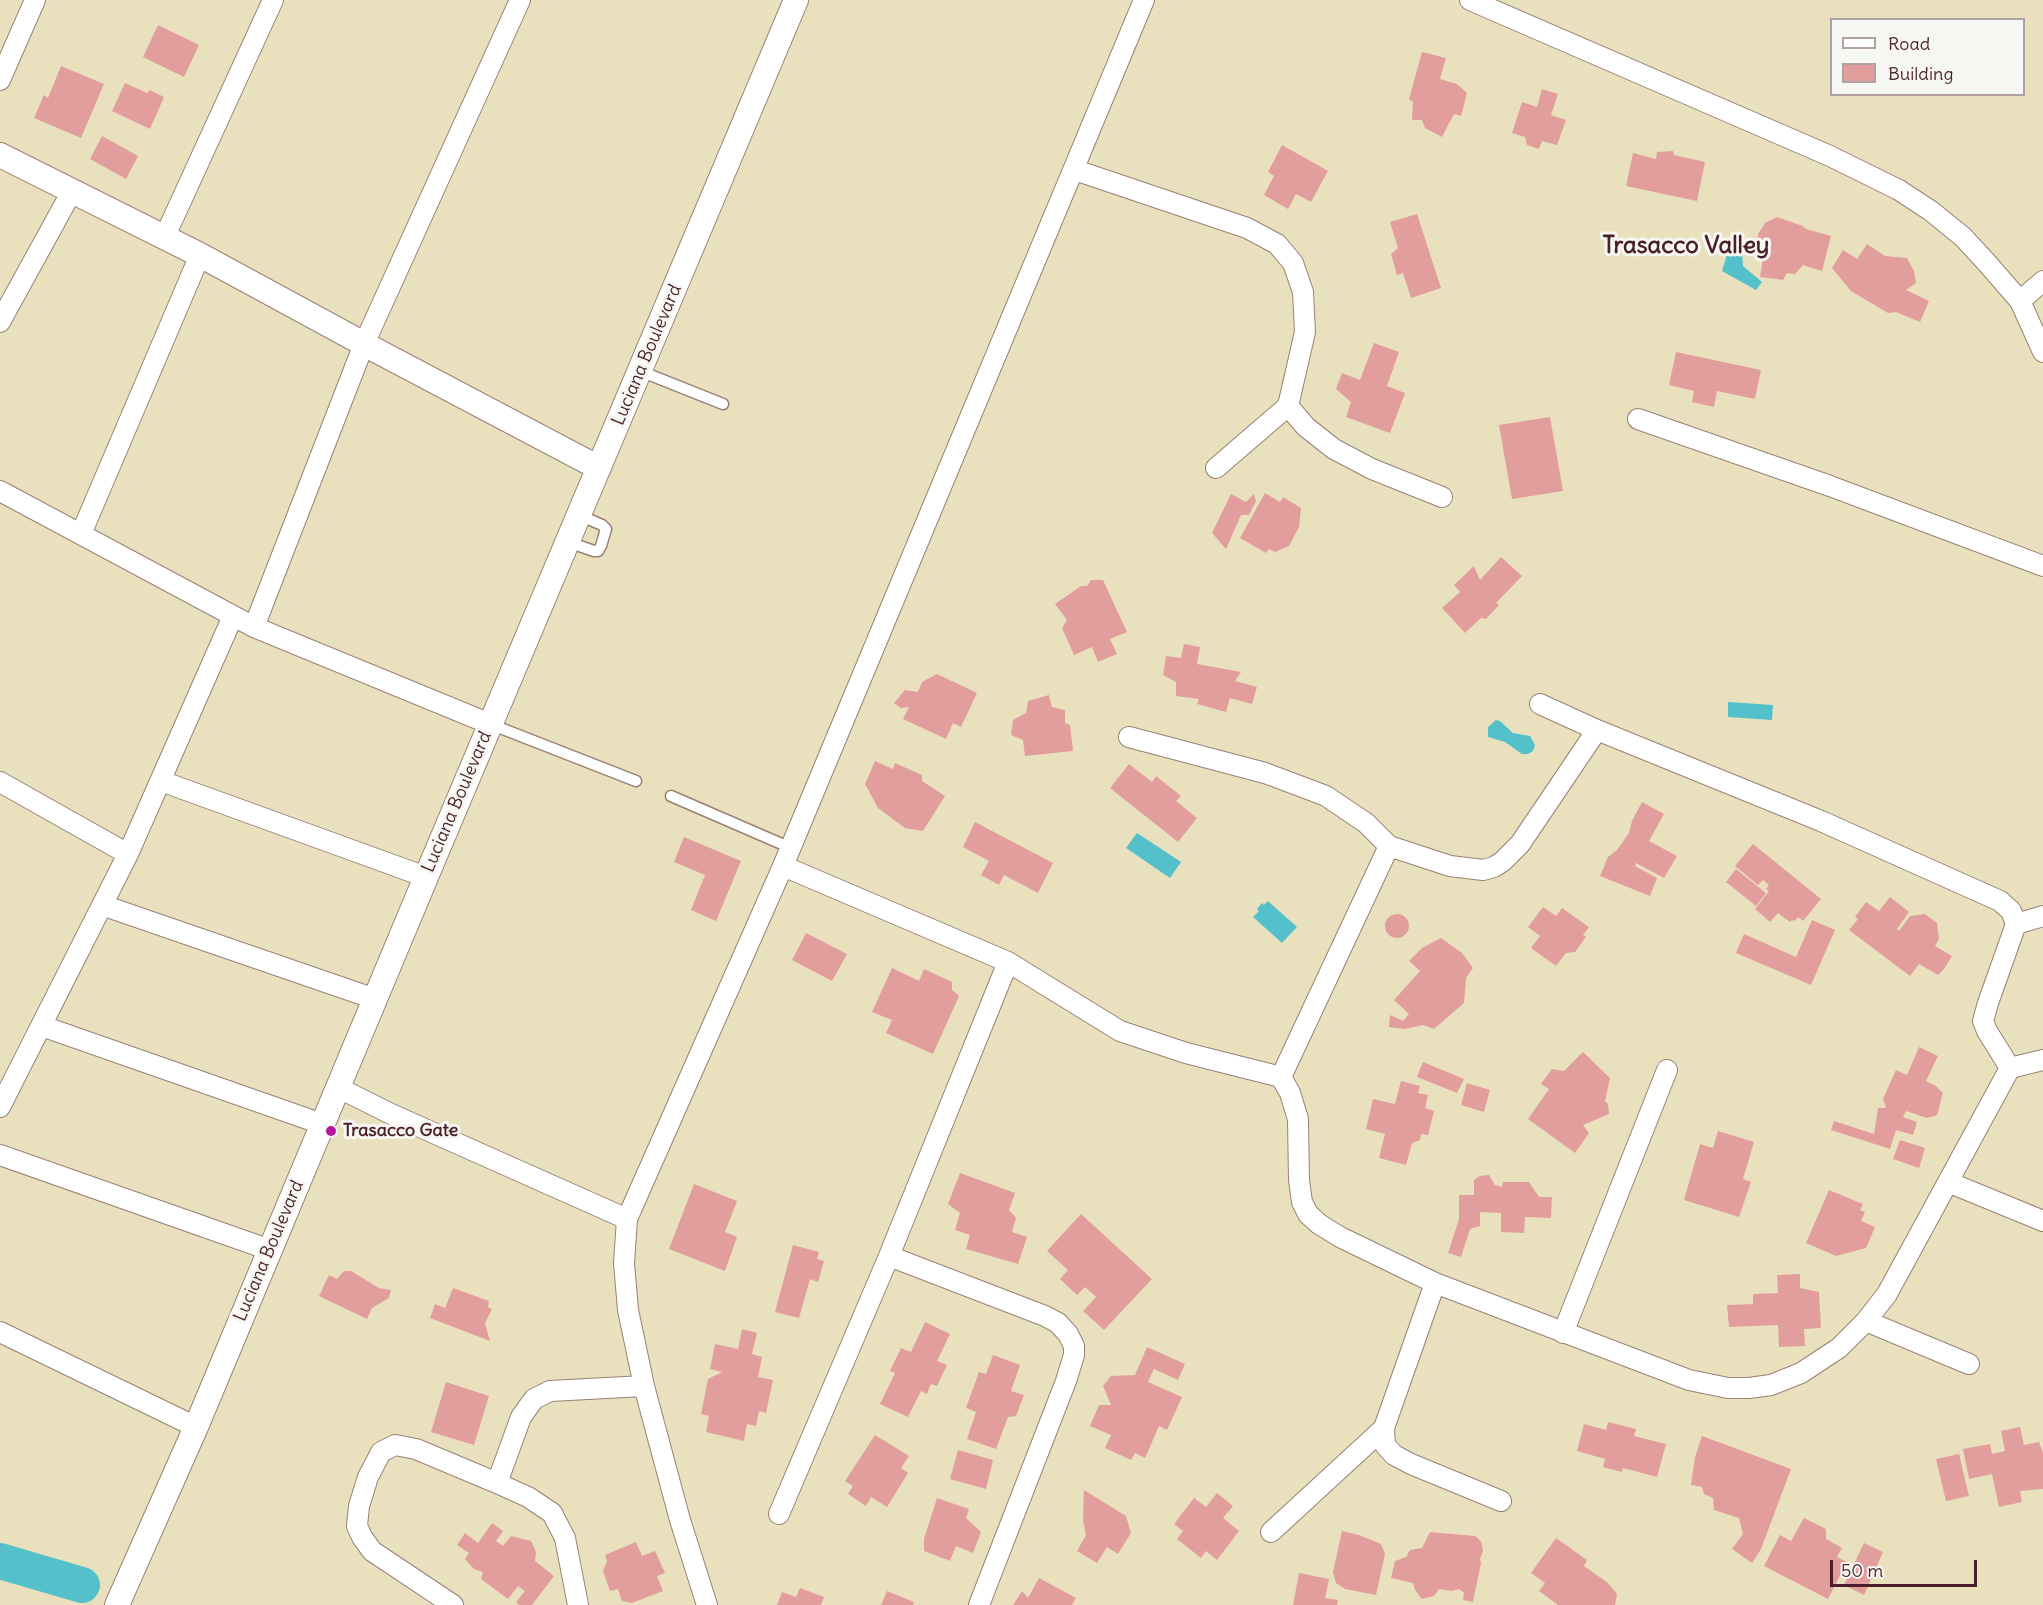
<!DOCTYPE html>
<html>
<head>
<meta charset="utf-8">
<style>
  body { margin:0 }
  #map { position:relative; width:2043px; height:1605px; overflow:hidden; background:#e9e1be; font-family:Delius,sans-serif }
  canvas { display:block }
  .legend { position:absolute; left:1830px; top:18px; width:195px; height:78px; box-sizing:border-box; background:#f6f6f2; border:2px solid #b1a0a2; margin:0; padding:8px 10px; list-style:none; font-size:18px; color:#4a1f2b }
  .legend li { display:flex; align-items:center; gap:12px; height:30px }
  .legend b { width:30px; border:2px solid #b1a0a2 }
  .scale { position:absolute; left:1830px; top:1560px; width:147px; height:27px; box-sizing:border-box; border:3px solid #4a1f2b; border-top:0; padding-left:8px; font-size:18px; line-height:21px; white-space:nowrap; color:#4a1f2b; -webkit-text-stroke:4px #f6f6f2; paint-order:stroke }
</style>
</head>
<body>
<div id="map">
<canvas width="2043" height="1605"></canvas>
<ul class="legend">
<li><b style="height:8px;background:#fff"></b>Road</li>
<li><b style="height:16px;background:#e29e9d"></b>Building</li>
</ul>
<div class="scale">50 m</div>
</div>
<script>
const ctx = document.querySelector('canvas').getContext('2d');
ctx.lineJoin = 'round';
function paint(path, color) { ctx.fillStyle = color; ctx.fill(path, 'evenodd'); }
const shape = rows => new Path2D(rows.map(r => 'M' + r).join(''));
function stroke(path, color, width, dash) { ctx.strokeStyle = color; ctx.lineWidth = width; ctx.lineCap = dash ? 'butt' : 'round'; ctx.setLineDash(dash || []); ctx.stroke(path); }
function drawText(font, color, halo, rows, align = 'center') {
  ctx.font = font + ' Delius,sans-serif'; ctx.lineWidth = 6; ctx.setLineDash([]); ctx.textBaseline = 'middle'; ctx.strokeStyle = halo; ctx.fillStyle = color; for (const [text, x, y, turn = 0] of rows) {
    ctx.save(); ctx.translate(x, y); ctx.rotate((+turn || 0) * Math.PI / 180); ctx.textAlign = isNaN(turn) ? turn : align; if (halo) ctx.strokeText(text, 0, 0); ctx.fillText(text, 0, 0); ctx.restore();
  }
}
const water = shape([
  [1733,247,1738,248,1742,252,1743,266,1762,282,1756,290,1722,271,1728,251],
  [1728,702,1773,705,1772,720,1728,717],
  [1496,720,1500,721,1513,733,1530,736,1535,745,1533,751,1528,754,1522,754,1505,742,1488,737,1488,727],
  [1137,833,1181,862,1170,878,1126,848],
  [1268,901,1297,927,1282,943,1253,917,1259,911,1257,909,1262,903,1264,905]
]);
const river = shape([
  [0,1561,82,1585]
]);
const building = shape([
  [158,25,199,45,184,77,143,57],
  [1422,52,1446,58,1440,79,1457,84,1467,93,1461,116,1454,114,1442,137,1425,128,1422,120,1412,120,1413,102,1409,99],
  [61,66,104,84,81,138,34,118,44,95,48,98],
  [125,83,147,93,150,90,164,97,150,129,112,111],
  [1542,89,1558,94,1551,115,1566,120,1557,145,1542,141,1539,149,1527,145,1525,137,1512,133,1522,102,1537,107],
  [102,136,138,156,126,179,90,159],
  [1282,145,1328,171,1311,202,1296,194,1288,209,1264,195,1274,176,1268,172],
  [1673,151,1674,155,1705,162,1697,201,1626,186,1633,153,1656,159,1657,152],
  [1417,214,1441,288,1411,298,1403,273,1397,275,1391,254,1398,248,1390,222],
  [1777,217,1803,226,1806,229,1831,236,1822,271,1803,265,1795,274,1787,273,1783,280,1760,277,1764,252,1756,251,1758,234,1765,223],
  [1867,244,1885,256,1907,258,1914,271,1916,283,1906,290,1929,301,1920,322,1896,312,1888,313,1851,291,1832,268,1843,250,1857,259],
  [1374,343,1399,352,1387,386,1405,393,1390,433,1346,417,1351,402,1336,389,1342,373,1360,380],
  [1676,352,1761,370,1755,399,1717,391,1714,407,1692,402,1694,391,1669,385],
  [1550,417,1563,491,1512,499,1499,425],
  [1265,493,1280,502,1283,497,1301,508,1299,527,1289,546,1275,552,1269,549,1266,553,1240,538],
  [1231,494,1246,502,1254,494,1256,501,1249,515,1241,515,1226,549,1212,533],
  [1501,557,1522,576,1496,603,1499,605,1486,619,1481,618,1465,633,1442,608,1460,592,1454,585,1474,566,1480,580],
  [1091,580,1103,580,1127,632,1110,639,1117,654,1098,662,1092,647,1074,655,1062,628,1067,620,1055,604,1081,586,1087,586],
  [1184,644,1200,647,1197,664,1241,672,1235,681,1257,687,1252,704,1230,698,1226,712,1197,704,1199,699,1176,696,1176,682,1163,675,1166,656,1181,658],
  [937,674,977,693,961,727,953,723,946,739,903,719,909,707,901,708,894,703,905,690,918,692,922,682],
  [1049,695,1052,707,1065,710,1065,723,1070,725,1073,751,1025,756,1023,740,1011,735,1013,720,1026,713,1028,701],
  [875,761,893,769,895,763,922,775,922,781,945,796,923,831,905,828,878,808,865,784],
  [1129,764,1152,782,1156,776,1181,796,1176,801,1197,818,1178,842,1110,788],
  [1642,802,1664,814,1649,841,1677,856,1664,878,1636,863,1635,866,1657,878,1650,896,1600,876,1608,857,1617,850,1629,833,1632,821],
  [975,822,1053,863,1038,893,1004,875,999,885,981,875,989,861,963,847],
  [684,837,741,861,716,921,691,910,705,875,674,862],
  [1753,844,1821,899,1803,921,1798,917,1795,921,1792,920,1790,922,1778,913,1770,922,1755,909,1769,891,1766,889,1769,885,1763,880,1758,885,1735,866],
  [1736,869,1766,893,1756,906,1726,882],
  [1890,897,1909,912,1897,929,1899,931,1910,916,1925,914,1937,923,1939,939,1935,946,1952,956,1944,969,1938,975,1919,964,1910,976,1849,930,1858,919,1855,917,1866,902,1879,911],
  [1543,907,1556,916,1562,908,1589,927,1583,935,1586,937,1575,952,1566,953,1556,966,1531,948,1540,936,1528,927],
  '1385 926a12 12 0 1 1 24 0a12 12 0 1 1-24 0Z',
  [1812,920,1835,930,1811,985,1736,953,1744,934,1796,957],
  [806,933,847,954,832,981,792,960],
  [1441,938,1462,953,1473,968,1466,978,1464,1003,1434,1029,1423,1025,1405,1029,1389,1027,1390,1015,1403,1021,1409,1014,1394,1000,1420,971,1409,961,1422,948],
  [892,968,919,981,924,969,952,982,952,990,959,996,933,1054,886,1033,892,1020,872,1012],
  [1919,1047,1938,1056,1926,1081,1936,1086,1943,1093,1937,1115,1927,1118,1906,1111,1903,1117,1917,1122,1913,1135,1896,1130,1890,1149,1831,1130,1834,1121,1874,1134,1878,1108,1886,1108,1883,1099,1896,1070,1907,1075],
  [1583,1052,1610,1078,1605,1101,1608,1104,1609,1114,1583,1125,1589,1133,1575,1153,1528,1119,1549,1089,1541,1084,1552,1069,1564,1071],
  [1423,1062,1464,1079,1457,1093,1417,1077],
  [1401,1081,1420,1086,1418,1093,1428,1095,1425,1108,1434,1111,1428,1135,1421,1134,1420,1140,1412,1143,1406,1165,1379,1158,1385,1134,1366,1129,1373,1099,1395,1104],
  [1467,1083,1490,1090,1484,1112,1461,1105],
  [1718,1131,1754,1142,1743,1179,1751,1182,1739,1217,1684,1200,1700,1144,1713,1148],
  [1900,1140,1925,1148,1919,1168,1893,1159],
  [960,1173,1015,1193,1009,1210,1016,1218,1012,1232,1027,1237,1018,1264,966,1249,970,1235,955,1230,960,1213,948,1204],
  [1489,1175,1495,1185,1502,1187,1503,1182,1529,1182,1539,1197,1552,1197,1551,1218,1525,1217,1524,1233,1501,1232,1501,1213,1480,1212,1480,1226,1470,1229,1461,1257,1448,1253,1459,1219,1459,1195,1474,1195,1474,1180,1480,1176],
  [694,1184,737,1201,725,1232,737,1237,725,1271,669,1249],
  [1829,1190,1863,1204,1860,1210,1865,1212,1861,1221,1875,1227,1866,1248,1836,1256,1806,1243],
  [1081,1214,1152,1279,1104,1330,1083,1311,1096,1297,1085,1287,1077,1295,1060,1279,1068,1270,1047,1251],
  [793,1245,819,1252,817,1259,824,1261,818,1282,810,1279,799,1318,775,1312],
  [344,1271,351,1271,379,1288,391,1290,389,1298,372,1308,367,1319,319,1296,329,1275,337,1279],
  [1800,1274,1800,1288,1819,1292,1821,1328,1804,1329,1805,1346,1779,1347,1778,1325,1729,1327,1727,1305,1753,1304,1753,1294,1778,1293,1777,1275],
  [453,1288,489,1301,488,1307,492,1309,485,1323,490,1341,430,1318,435,1304,445,1308],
  [925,1322,950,1334,937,1361,947,1365,937,1386,931,1384,927,1394,921,1391,908,1417,880,1404,895,1373,890,1371,901,1348,911,1352],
  [742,1329,757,1333,752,1354,762,1357,758,1377,773,1380,766,1413,759,1411,756,1426,747,1424,744,1441,706,1432,709,1416,701,1414,708,1379,722,1372,710,1369,715,1344,738,1349],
  [1147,1347,1185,1364,1178,1380,1154,1369,1148,1382,1182,1397,1167,1430,1159,1426,1145,1458,1135,1453,1131,1460,1105,1448,1111,1435,1090,1426,1099,1405,1111,1405,1103,1386,1111,1376,1135,1375],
  [993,1355,1020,1365,1011,1391,1024,1395,1016,1416,1008,1417,996,1449,967,1439,976,1412,966,1408,979,1372,986,1374],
  [446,1382,489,1396,474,1445,431,1432],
  [1608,1422,1636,1429,1634,1436,1666,1444,1657,1477,1623,1468,1622,1472,1603,1467,1605,1459,1577,1451,1584,1424,1606,1430],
  [2020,1427,2024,1445,2039,1442,2043,1453,2043,1489,2020,1491,2022,1502,1999,1507,1992,1474,1969,1479,1963,1449,1990,1444,1992,1454,2005,1451,2001,1431],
  [875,1435,909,1456,901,1468,908,1473,887,1507,871,1497,866,1506,848,1494,853,1486,845,1481],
  [1702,1436,1791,1469,1761,1549,1752,1563,1732,1549,1743,1534,1739,1518,1714,1510,1713,1498,1704,1494,1702,1487,1691,1485,1695,1457],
  [958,1450,993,1460,986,1489,950,1479],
  [1959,1454,1969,1496,1946,1501,1936,1459],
  [1084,1490,1126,1516,1131,1533,1118,1554,1107,1547,1097,1563,1077,1551,1086,1535,1083,1520],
  [1217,1493,1233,1506,1223,1518,1239,1531,1217,1560,1206,1551,1201,1558,1177,1539,1183,1531,1174,1524,1194,1498,1206,1507],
  [937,1498,969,1509,966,1518,981,1532,973,1553,956,1546,950,1561,924,1551,924,1539],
  [1804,1518,1826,1529,1826,1539,1842,1548,1837,1557,1847,1562,1828,1599,1764,1566,1780,1535,1791,1541],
  [492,1523,503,1531,496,1541,503,1546,511,1536,531,1541,536,1552,535,1561,554,1576,532,1605,519,1605,516,1602,525,1591,518,1586,508,1599,481,1579,483,1572,474,1569,465,1559,469,1553,457,1545,465,1533,478,1543],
  [1342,1531,1359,1535,1381,1544,1385,1554,1376,1595,1345,1589,1336,1583,1333,1572],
  [1430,1532,1475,1536,1481,1541,1483,1551,1480,1559,1481,1563,1473,1602,1463,1600,1464,1593,1459,1589,1452,1591,1439,1589,1434,1596,1422,1599,1415,1590,1413,1583,1391,1578,1395,1561,1406,1557,1410,1550,1422,1548],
  [1556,1538,1587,1560,1584,1566,1608,1583,1617,1594,1615,1605,1558,1605,1539,1591,1545,1583,1531,1573],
  [636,1542,642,1556,655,1551,665,1573,657,1576,663,1591,632,1603,622,1601,618,1589,610,1591,603,1571,607,1561,605,1555],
  [1864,1543,1883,1552,1864,1595,1844,1585],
  [1299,1573,1329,1579,1325,1598,1338,1600,1337,1605,1293,1605],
  [1039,1578,1076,1598,1072,1605,1013,1605,1022,1591,1028,1598],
  [800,1588,824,1597,821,1605,777,1605,782,1592,796,1597],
  [887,1591,914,1602,913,1605,881,1605]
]);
const service = shape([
  [640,371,723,404],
  [568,542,594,551,598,551,601,546,606,529,602,525,579,515],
  [490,724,636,781],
  [671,796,791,848]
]);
const minor = shape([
  [1470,0,1830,156,1899,190,1931,211,1963,237,1987,263,2020,301,2043,352],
  [0,80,35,0],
  [1075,170,1247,228,1277,244,1293,263,1303,292,1305,332,1288,406,1216,468],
  [165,236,273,0],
  [2020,301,2043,281],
  [0,322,72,191],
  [1288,406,1306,427,1334,449,1372,469,1442,497],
  [1638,419,1830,486,2043,566],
  [0,491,254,627,490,724],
  [81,534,200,255],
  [254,627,364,344,520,0],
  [1540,704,1597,730,1821,821,2000,901,2011,911,2016,924,1988,1003,1983,1021,1987,1031,2010,1068],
  [1129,737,1265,773,1313,791,1326,796,1366,823,1389,846,1450,866,1483,870,1494,867,1503,861,1520,844,1597,730],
  [161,781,426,877],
  [0,782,128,854],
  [783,866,1008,962,1120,1031,1186,1053,1281,1077,1290,1093,1298,1119,1299,1180,1302,1202,1308,1214,1319,1224,1340,1237,1435,1283,1689,1380,1728,1388,1749,1388,1771,1385,1801,1373,1839,1348,1866,1321,1887,1294,2010,1068,2043,1060],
  [102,905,375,999],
  [2016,924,2043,916],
  [42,1026,322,1124],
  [1281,1077,1389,846],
  [337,1087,391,1114,627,1219],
  [0,1107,128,854,233,616],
  [0,1155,270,1250],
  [1948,1182,2043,1221],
  [889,1256,1045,1316,1058,1323,1068,1334,1074,1346,1074,1355,1066,1381,979,1605],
  [1435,1283,1384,1428,1385,1445,1394,1455,1411,1464,1501,1501],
  [1866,1321,1969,1364],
  [0,1332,196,1427],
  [1563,1333,1667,1070],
  [497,1483,521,1417,534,1399,550,1391,644,1386],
  [779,1514,889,1256,1008,962],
  [1271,1532,1384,1428],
  [453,1605,372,1551,362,1537,357,1526,359,1506,368,1477,381,1452,395,1445,416,1449,497,1483,528,1497,552,1513,565,1538,578,1605],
  [707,1605,680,1520,644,1386,628,1310,624,1263,627,1219,783,866,1144,0]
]);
const tertiary = shape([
  [0,155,200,255,364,344,599,468],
  [117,1605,196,1427,426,877,796,0]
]);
const markers = [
  [331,1131,6,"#b5179e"]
];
const streetNames = [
  ["Luciana Boulevard",647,355,-67],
  ["Luciana Boulevard",457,802,-67],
  ["Luciana Boulevard",269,1251,-67]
];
const poiNames = [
  ["Trasacco Gate",343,1131]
];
const districtNames = [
  ["Trasacco Valley",1686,246]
];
paint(water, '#53c0ca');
stroke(river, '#53c0ca', 36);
paint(building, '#e29e9d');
stroke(service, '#9a8074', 13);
stroke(minor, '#9a8074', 22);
stroke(tertiary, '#9a8074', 26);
stroke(service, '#fff', 10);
stroke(minor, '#fff', 20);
stroke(tertiary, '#fff', 24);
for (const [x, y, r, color] of markers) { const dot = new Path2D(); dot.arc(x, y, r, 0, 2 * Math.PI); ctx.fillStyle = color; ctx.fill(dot); stroke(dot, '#f6f6f2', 2); }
drawText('18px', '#4a1f2b', '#f6f6f2', streetNames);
drawText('bold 18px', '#4a1f2b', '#f6f6f2', poiNames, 'left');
drawText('bold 24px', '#4a1f2b', '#f6f6f2', districtNames);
</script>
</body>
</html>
